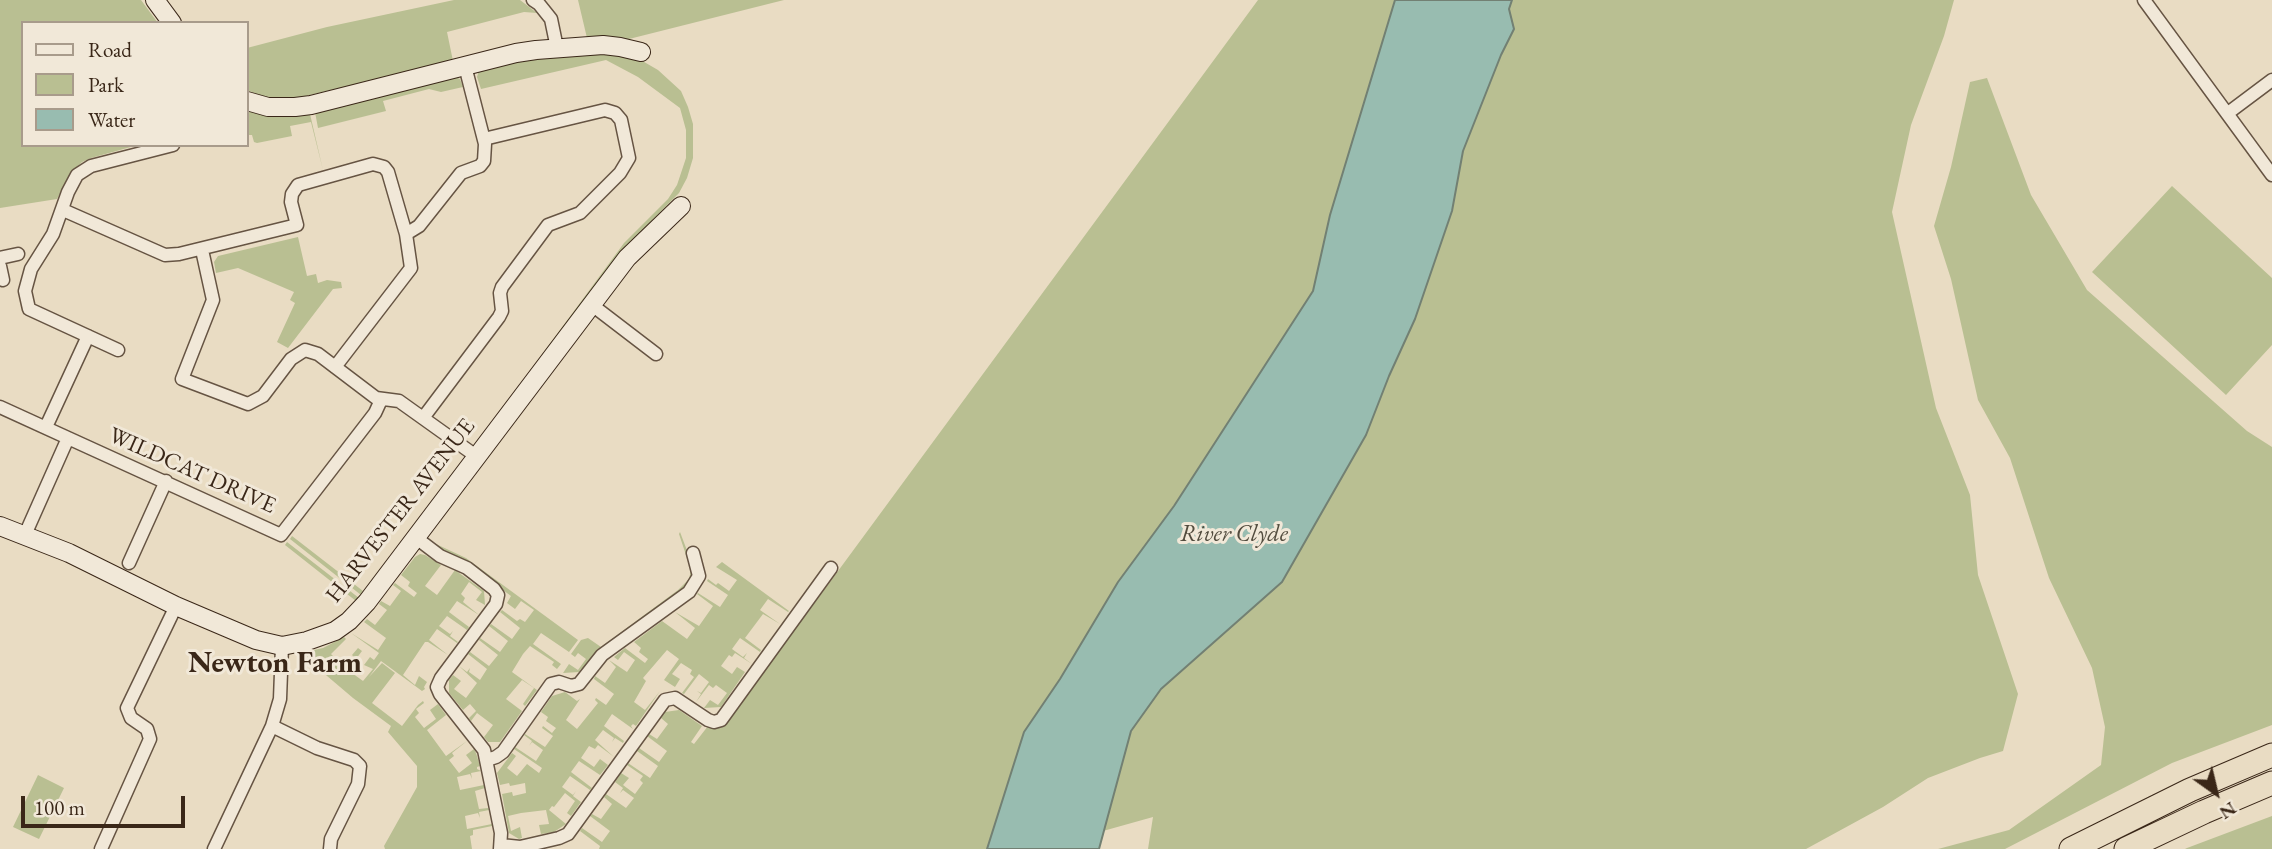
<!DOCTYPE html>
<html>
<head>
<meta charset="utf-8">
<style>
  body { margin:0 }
  #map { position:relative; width:2272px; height:849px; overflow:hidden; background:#e9dcc3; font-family:"EB Garamond",serif }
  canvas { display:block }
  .legend { position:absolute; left:21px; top:21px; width:228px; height:126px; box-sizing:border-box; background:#f1e8d8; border:2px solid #a89b8b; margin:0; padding:9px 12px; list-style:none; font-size:21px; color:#3a2718 }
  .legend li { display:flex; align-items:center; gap:14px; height:35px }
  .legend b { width:35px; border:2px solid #a89b8b }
  .north { position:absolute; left:2181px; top:758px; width:70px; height:70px; -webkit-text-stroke:5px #f1e8d8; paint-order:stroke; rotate:146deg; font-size:19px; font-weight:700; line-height:28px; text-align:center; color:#3a2718 }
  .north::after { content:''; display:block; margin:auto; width:24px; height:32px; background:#3a2718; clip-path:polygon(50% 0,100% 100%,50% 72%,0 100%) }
  .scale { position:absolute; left:21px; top:796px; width:164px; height:32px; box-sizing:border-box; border:4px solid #3a2718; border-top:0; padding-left:9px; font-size:21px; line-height:24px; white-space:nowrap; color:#3a2718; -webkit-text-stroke:5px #f1e8d8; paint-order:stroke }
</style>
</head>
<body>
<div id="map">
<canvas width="2272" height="849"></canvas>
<ul class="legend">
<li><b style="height:9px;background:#f1e8d8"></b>Road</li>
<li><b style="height:19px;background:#b9bf92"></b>Park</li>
<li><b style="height:19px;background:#98bcb0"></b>Water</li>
</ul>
<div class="north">N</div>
<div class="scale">100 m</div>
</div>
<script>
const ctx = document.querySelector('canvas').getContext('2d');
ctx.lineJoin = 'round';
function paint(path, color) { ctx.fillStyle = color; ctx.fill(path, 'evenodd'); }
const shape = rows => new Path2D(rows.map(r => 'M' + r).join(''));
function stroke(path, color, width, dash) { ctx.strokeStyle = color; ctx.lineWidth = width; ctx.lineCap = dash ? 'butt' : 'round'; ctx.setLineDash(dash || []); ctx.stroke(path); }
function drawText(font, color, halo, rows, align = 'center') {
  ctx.font = font + ' "EB Garamond",serif'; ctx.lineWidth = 6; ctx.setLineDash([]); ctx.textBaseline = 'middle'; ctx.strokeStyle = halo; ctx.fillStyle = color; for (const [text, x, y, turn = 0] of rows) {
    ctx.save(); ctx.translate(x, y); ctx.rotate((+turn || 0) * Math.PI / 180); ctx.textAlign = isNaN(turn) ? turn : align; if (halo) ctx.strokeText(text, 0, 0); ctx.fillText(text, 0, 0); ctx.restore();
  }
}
const green = shape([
  [0,0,141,0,158,23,23,23,23,145,138,145,91,158,82,162,71,173,57,199,0,208],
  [454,0,520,0,537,13,524,12,447,32,453,61,297,98,263,97,247,90,247,48,327,27],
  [578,0,784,0,625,40,587,38],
  [1258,0,1399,0,1330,215,1313,291,1174,506,1118,582,1060,679,1024,732,987,849,599,849,600,846,580,831,582,828,602,842,610,831,590,816,592,814,601,819,612,804,604,797,606,794,626,808,634,798,623,790,620,793,623,788,615,782,621,773,629,778,623,785,635,794,643,783,640,780,643,776,627,765,628,763,650,778,658,766,637,751,639,748,659,762,667,751,647,736,649,734,657,739,668,724,661,718,665,712,679,710,702,726,691,742,694,744,708,726,723,725,798,618,802,620],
  [1512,0,1954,0,1944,36,1911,125,1892,212,1936,408,1970,495,1978,575,2018,694,2003,751,1980,758,1928,778,1883,807,1806,849,1148,849,1153,817,1103,831,1131,731,1161,689,1282,582,1366,435,1389,376,1415,319,1452,211,1463,151,1501,55,1514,29,1509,9],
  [600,52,639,59,658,70,681,91,688,107,693,124,693,158,687,178,679,193,622,251,479,440,624,243,668,199,677,185,686,158,686,130,680,108,638,77,606,60,481,89,477,77,479,70,529,58],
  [456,77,460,79,463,87,441,92,429,89,383,101,386,111,318,128,315,112],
  [1987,78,2031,195,2087,290,2247,431,2272,447,2272,725,2172,763,2005,849,1938,849,2009,830,2101,765,2105,727,2092,668,2049,578,2010,458,1978,400,1951,279,1934,226,1951,167,1970,82],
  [247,109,276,116,310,114,323,170,311,122,290,126,292,136,257,143,254,142,252,135,247,135],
  [2172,186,2272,278,2272,345,2226,395,2092,272],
  [298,237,307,276,316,274,318,283,327,280,341,282,342,288,333,289,288,348,277,342,295,303,290,300,294,292,238,268,216,273,214,262,218,256],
  [680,532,694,569,692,580,689,585,601,651,599,648,597,650,599,653,584,671,581,669,579,672,563,673,569,664,578,670,586,659,578,653,575,657,571,654,581,640,588,638,601,647,678,590,689,579,691,570,679,534],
  [292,536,363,591,361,595,290,539],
  [287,542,359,598,356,601,285,545],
  [436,544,466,558,578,640,569,652,541,633,533,644,561,664,557,669,552,665,554,662,530,646,523,654,512,672,537,690,525,706,523,704,534,688,522,680,506,699,522,711,500,742,488,742,484,737,493,725,477,713,471,721,469,718,476,711,470,704,463,710,449,693,449,680,453,675,461,681,454,689,466,698,477,683,459,666,467,672,470,668,469,672,480,680,487,669,468,654,470,652,489,666,498,655,479,640,480,638,500,652,508,641,489,626,491,624,512,639,520,628,500,612,502,610,517,621,520,619,525,622,534,610,521,601,515,609,507,603,511,596,464,561,434,546],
  [420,554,425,555,441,565,425,586,437,595,455,570,484,591,485,605,476,600,482,592,469,582,461,594,465,598,463,602,479,615,457,601,449,612,469,627,467,630,447,616,439,626,450,634,453,631,450,636,458,642,457,643,437,629,429,640,448,655,428,642,425,642,403,675,415,685,419,676,427,682,424,687,425,689,422,691,381,661,369,677,382,663,395,673,372,703,402,726,418,705,423,701,424,703,416,709,419,713,415,717,424,728,436,719,430,710,438,704,446,715,427,730,446,756,467,741,452,753,454,756,449,760,459,773,472,763,466,755,474,749,476,753,480,766,477,767,477,769,481,771,471,773,472,779,470,774,457,777,460,790,484,785,485,788,475,791,479,809,488,808,489,810,479,812,480,818,478,813,465,816,467,829,492,824,492,826,473,830,473,835,470,836,472,849,385,849,384,846,417,787,417,766,388,732,391,726,353,698,300,653,323,648,344,637,346,639,331,654,336,659,334,662,345,670,355,658,352,655,358,648,362,651,350,667,354,670,352,673,363,681,373,669,364,665,370,657,374,660,379,653,351,633,378,650,386,638,364,622,367,619,375,625,387,610,379,604,381,601,390,606,401,591,393,585,395,583,414,597,417,593,408,586,410,582,401,575,415,557],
  [722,562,789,611,788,612,768,599,760,610,780,624,763,614,745,638,761,650,760,652,740,638,732,649,743,657,747,653,744,658,752,664,735,653,732,657,729,655,721,666,732,674,737,667,745,672,721,707,704,708,710,700,718,705,727,693,716,685,713,688,709,685,696,702,701,694,697,691,701,693,709,682,699,674,684,694,682,693,694,677,690,674,692,670,681,663,672,674,680,679,675,687,664,680,679,659,667,650,643,678,646,681,634,702,645,710,660,691,636,726,633,724,631,726,633,729,612,714,604,726,624,741,623,743,615,738,612,742,614,738,603,730,595,740,614,757,598,745,595,749,589,746,581,758,594,767,600,759,608,765,600,775,579,761,571,772,592,788,590,790,570,776,562,787,573,795,576,791,573,796,581,802,571,816,567,813,575,801,565,793,554,807,552,806,549,810,566,824,554,832,541,834,539,825,549,824,546,810,521,813,508,816,511,831,520,827,522,838,519,839,509,833,502,794,512,792,513,796,526,793,525,783,510,786,509,783,500,785,497,773,512,753,516,756,507,768,517,776,527,764,539,773,542,768,514,749,515,747,536,761,543,750,532,742,529,746,532,741,524,735,525,734,545,747,553,736,542,728,543,726,552,733,556,728,546,721,548,717,541,712,552,696,565,692,577,701,580,699,566,720,577,729,598,703,595,700,596,698,606,705,614,694,594,679,595,676,605,683,616,667,609,660,627,672,635,660,624,652,618,660,614,657,625,648,645,663,648,659,639,652,641,648,634,642,662,621,687,639,695,628,675,612,699,626,713,606,697,594,698,593,720,607,728,595,707,581,708,579,716,585,718,583,729,591,737,580,716,567],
  [38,775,64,788,39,839,13,827],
  [2272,816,2272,849,2185,849,2187,848]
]);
const water = shape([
  [1395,0,1512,0,1509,9,1514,29,1501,55,1463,151,1452,211,1415,319,1389,376,1366,435,1282,582,1161,689,1131,731,1099,849,987,849,1024,732,1060,679,1118,582,1174,506,1313,291,1330,215,1395,0]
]);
const street = shape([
  [533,0,539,4,551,19,557,48],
  [2144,0,2272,175],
  [2228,113,2272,80],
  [63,210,165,255,179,254,297,225,291,202,292,194,298,185,373,164,384,167,388,172,406,234],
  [202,250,213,300,182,379,248,404,263,396,291,359,305,350,318,354,376,398,399,401,476,456],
  [0,258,18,254],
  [0,266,3,280],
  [592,305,656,354],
  [118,350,29,309,25,291,31,269,53,234,68,192,77,175,91,166,173,145],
  [335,367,411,268,406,234,419,226,461,173,480,166,484,161,485,144,465,66],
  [0,407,68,438],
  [423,418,499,317,502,311,500,293,502,287,548,225,580,213,620,173,629,158,621,120,615,113,605,110,484,139],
  [46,427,88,336],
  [24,537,68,438,281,535,375,413,381,400],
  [415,537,440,556,467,568,494,589,498,595,496,604,441,678,437,687,440,694,484,750,501,833,500,849],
  [129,563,166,481],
  [272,726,317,748,354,760,360,766,358,784,331,839,330,849],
  [487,760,496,757,503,752,551,684,559,682,571,686,579,684,602,655,689,592,699,576,693,553],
  [501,845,520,847,559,838,568,834,665,700,675,698,708,720,714,722,721,720,831,568],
  [101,849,150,739,147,729,131,718,127,708,176,606],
  [214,849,272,726,280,699,282,646]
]);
const secondary = shape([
  [155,0,172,23],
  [247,101,268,107,295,107,311,105,516,53,536,50,603,45,620,47,641,52],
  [0,526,69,553,176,606,256,640,282,646,307,641,335,631,349,621,367,602,627,258,681,206]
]);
const highway = shape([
  [2071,849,2190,790,2272,755],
  [2126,849,2204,812,2272,783]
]);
const streetNames = [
  ["WILDCAT DRIVE",192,471,24],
  ["HARVESTER AVENUE",401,511,-52]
];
const waterNames = [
  ["River Clyde",1234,534]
];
const districtNames = [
  ["Newton Farm",275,664]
];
paint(green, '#b9bf92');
paint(water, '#98bcb0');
stroke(water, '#728073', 2);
stroke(street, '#665443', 15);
stroke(secondary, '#3a2718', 20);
stroke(highway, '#3a2718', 25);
stroke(street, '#f1e8d8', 12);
stroke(secondary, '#f1e8d8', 18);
stroke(highway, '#e9dcc3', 23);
drawText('23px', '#3a2718', '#f1e8d8', streetNames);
drawText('italic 24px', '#524c3e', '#f1e8d8', waterNames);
drawText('bold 30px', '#3a2718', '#f1e8d8', districtNames);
</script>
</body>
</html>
